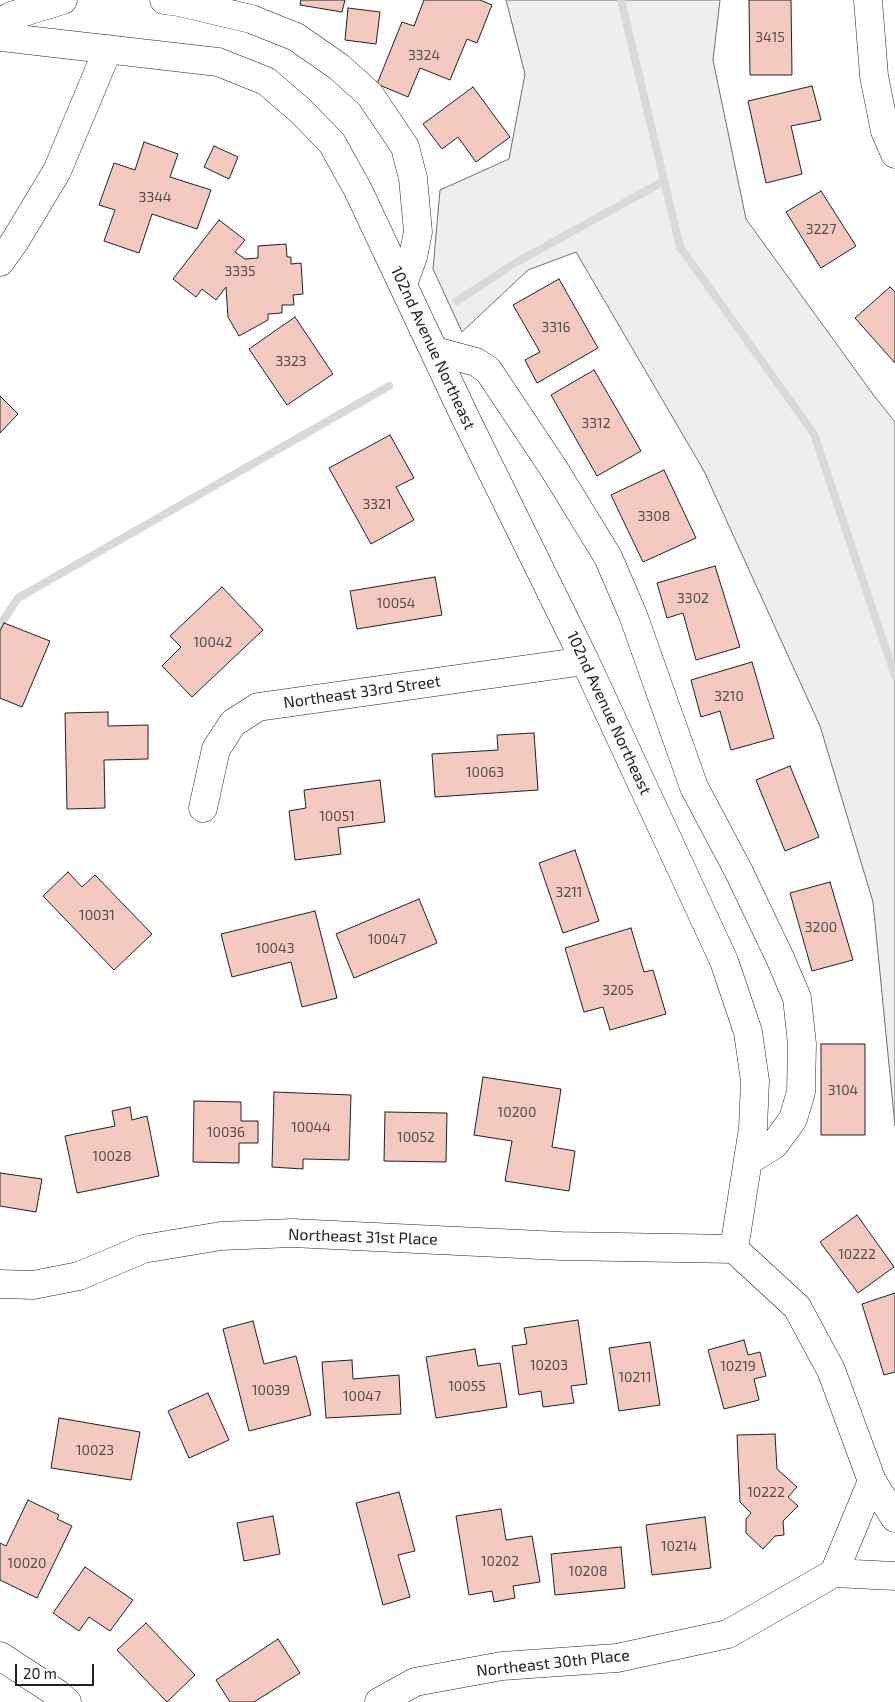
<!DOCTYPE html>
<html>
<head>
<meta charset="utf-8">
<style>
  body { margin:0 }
  #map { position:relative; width:895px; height:1702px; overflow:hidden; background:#fff; font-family:"Exo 2",sans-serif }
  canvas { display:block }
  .scale { position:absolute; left:15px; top:1664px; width:79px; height:22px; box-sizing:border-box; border:2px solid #222; border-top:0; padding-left:6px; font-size:15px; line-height:18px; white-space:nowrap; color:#222; -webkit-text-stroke:4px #fff; paint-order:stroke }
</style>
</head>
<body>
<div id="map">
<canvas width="895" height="1702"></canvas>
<div class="scale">20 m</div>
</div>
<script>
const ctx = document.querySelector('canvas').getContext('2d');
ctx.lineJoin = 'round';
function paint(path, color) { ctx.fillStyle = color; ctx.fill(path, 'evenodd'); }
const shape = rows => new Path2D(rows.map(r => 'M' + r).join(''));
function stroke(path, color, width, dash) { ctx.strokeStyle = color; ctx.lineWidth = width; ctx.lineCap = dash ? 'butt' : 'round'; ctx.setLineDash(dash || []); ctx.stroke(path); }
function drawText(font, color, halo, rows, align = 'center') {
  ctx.font = font + ' "Exo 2",sans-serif'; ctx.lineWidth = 4; ctx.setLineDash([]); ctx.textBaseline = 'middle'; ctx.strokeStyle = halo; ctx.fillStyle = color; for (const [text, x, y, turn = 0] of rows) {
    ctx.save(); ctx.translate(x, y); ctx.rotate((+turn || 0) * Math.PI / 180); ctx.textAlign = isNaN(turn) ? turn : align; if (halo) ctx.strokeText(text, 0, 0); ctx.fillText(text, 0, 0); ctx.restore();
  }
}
const green = shape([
  [506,0,720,0,713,60,746,219,875,397,895,422,895,1126,873,902,820,726,704,471,576,252,528,270,462,332,433,269,440,190,509,159,525,74,506,0]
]);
const stream = shape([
  [621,0,680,247,814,434,895,676],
  [457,301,515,263,664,181],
  [0,625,18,598,389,386]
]);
const building = shape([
  [301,0,345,0,342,12,300,5,301,0],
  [424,0,480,0,492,5,477,43,467,39,450,80,420,68,408,97,377,84,402,22,414,26,424,0],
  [749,0,791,0,792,75,750,75,749,0],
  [348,8,380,12,376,44,345,40,348,8],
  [812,86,821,120,791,126,802,174,766,183,748,101,812,86],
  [473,87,510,137,476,162,458,137,442,149,423,124,473,87],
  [144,142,178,154,170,177,211,190,197,229,152,214,139,253,104,241,115,210,99,205,114,163,135,170,144,142],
  [214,146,238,157,229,179,204,167,214,146],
  [821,191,856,246,821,268,786,212,821,191],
  [219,220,245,240,235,252,245,259,258,258,258,246,286,244,287,257,291,257,291,264,301,263,303,294,293,295,294,305,282,305,282,313,268,314,268,320,239,336,228,317,226,287,216,300,202,289,196,297,173,279,219,220],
  [559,279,598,348,537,383,525,360,540,352,513,305,559,279],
  [890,287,895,292,895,363,855,318,890,287],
  [295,317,333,374,287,405,249,349,295,317],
  [594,370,641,451,597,476,551,395,594,370],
  [0,396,18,414,0,433,0,396],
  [390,435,414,478,396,487,414,520,371,544,329,468,390,435],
  [664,470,696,538,643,562,611,495,664,470],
  [715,566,740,647,696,660,683,613,667,618,657,583,715,566],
  [435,577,442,615,357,629,350,591,435,577],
  [222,587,263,630,192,697,162,666,181,647,170,636,222,587],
  [4,623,50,641,22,707,0,698,0,631,4,623],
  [752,662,774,738,731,750,720,711,701,717,691,680,752,662],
  [108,712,108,726,148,725,148,759,104,760,105,808,67,809,65,713,108,712],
  [534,733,538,790,435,797,432,754,498,750,497,735,534,733],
  [790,766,819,837,785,851,756,780,790,766],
  [380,780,385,822,338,828,341,854,295,860,289,811,306,808,304,790,380,780],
  [575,850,599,921,563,933,539,863,575,850],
  [68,872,82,887,95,875,152,934,114,970,43,896,68,872],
  [830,882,853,960,812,971,790,893,830,882],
  [419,899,437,943,354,978,336,934,419,899],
  [315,911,337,998,302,1007,291,962,232,977,221,934,315,911],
  [631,928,644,972,653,970,666,1014,610,1030,603,1007,584,1012,565,948,631,928],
  [821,1044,865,1044,865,1135,821,1135,821,1044],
  [483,1077,561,1089,552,1147,575,1151,569,1191,505,1181,512,1141,474,1135,483,1077],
  [274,1092,351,1095,349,1160,303,1159,303,1169,272,1167,274,1092],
  [194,1101,241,1102,241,1121,258,1121,258,1143,239,1143,239,1163,193,1162,194,1101],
  [130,1107,132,1120,147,1116,159,1176,77,1193,65,1136,115,1126,112,1111,130,1107],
  [385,1112,447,1113,446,1162,384,1161,385,1112],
  [0,1173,42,1179,36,1212,0,1206,0,1173],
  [857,1215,894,1267,858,1293,820,1242,857,1215],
  [895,1293,895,1372,884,1375,862,1304,895,1293],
  [578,1320,587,1384,571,1386,574,1403,543,1407,541,1391,519,1395,512,1346,527,1344,524,1328,578,1320],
  [253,1321,264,1364,296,1356,311,1415,249,1431,223,1329,253,1321],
  [744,1340,748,1355,760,1352,766,1376,754,1379,759,1400,724,1409,708,1350,744,1340],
  [650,1342,660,1405,619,1411,609,1348,650,1342],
  [475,1349,478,1366,500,1363,507,1407,436,1418,426,1357,475,1349],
  [352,1360,353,1379,399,1375,401,1414,326,1418,322,1362,352,1360],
  [208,1393,229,1440,189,1458,168,1411,208,1393],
  [59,1418,140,1432,131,1480,51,1468,59,1418],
  [775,1434,777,1469,797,1487,788,1497,798,1506,783,1521,784,1535,775,1536,763,1549,746,1533,746,1519,751,1513,740,1502,737,1435,775,1434],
  [399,1492,415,1551,398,1555,410,1597,383,1605,356,1503,399,1492],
  [28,1500,59,1515,57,1519,72,1526,37,1598,0,1580,0,1543,6,1546,28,1500],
  [501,1509,506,1540,532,1536,540,1582,513,1586,515,1598,494,1602,492,1591,469,1595,456,1516,501,1509],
  [273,1516,280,1554,244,1561,237,1523,273,1516],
  [705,1517,711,1568,652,1575,646,1525,705,1517],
  [621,1547,625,1588,555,1595,551,1554,621,1547],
  [85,1567,133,1600,110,1631,89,1617,79,1631,53,1613,85,1567],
  [146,1623,195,1675,167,1702,117,1650,146,1623],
  [278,1639,300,1673,254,1702,230,1702,216,1680,278,1639]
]);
const minor = shape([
  [164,0,179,2,251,19,296,37,339,67,370,95,405,147,413,178,418,232,413,257,403,284],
  [868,0,874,76,885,131,895,154],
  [0,23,11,16,63,0],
  [0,37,218,62,266,81,301,111,332,143,358,190,466,419,585,661,724,961,748,1032,755,1081,753,1128,734,1249,797,1307,831,1370,872,1481,895,1518],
  [0,262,15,241,57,171,108,49],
  [435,351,476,362,488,370,554,469,608,557,633,615,694,787,739,872,780,958,797,998,802,1044,801,1092,793,1119,774,1145,748,1161],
  [203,808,216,749,233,723,258,707,585,661],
  [0,1284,33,1285,79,1276,143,1249,221,1236,292,1233,561,1246,734,1249],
  [834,1573,872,1481],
  [0,1656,58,1694,67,1702],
  [379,1702,415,1682,502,1666,617,1658,728,1634,834,1573,895,1576]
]);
const numberNames = [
  ["3415",770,37],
  ["3324",424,55],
  ["3344",155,197],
  ["3227",821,229],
  ["3335",240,271],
  ["3316",556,327],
  ["3323",291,361],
  ["3312",596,423],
  ["3321",377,504],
  ["3308",654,516],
  ["3302",693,598],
  ["10054",396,603],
  ["10042",213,642],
  ["3210",729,696],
  ["10063",485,772],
  ["10051",337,816],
  ["3211",569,892],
  ["10031",97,915],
  ["3200",821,927],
  ["10047",387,939],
  ["10043",275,948],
  ["3205",618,990],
  ["3104",843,1090],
  ["10200",517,1112],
  ["10044",311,1127],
  ["10036",226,1132],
  ["10052",416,1137],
  ["10028",112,1156],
  ["10222",857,1254],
  ["10203",549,1365],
  ["10219",738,1366],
  ["10211",635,1377],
  ["10055",467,1386],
  ["10039",271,1390],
  ["10047",362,1396],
  ["10023",95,1450],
  ["10222",766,1492],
  ["10214",679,1546],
  ["10202",500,1561],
  ["10020",27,1563],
  ["10208",588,1571]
];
const streetNames = [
  ["102nd Avenue Northeast",433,348,65],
  ["Northeast 33rd Street",362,692,-8],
  ["102nd Avenue Northeast",609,713,65],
  ["Northeast 31st Place",363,1237,2],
  ["Northeast 30th Place",553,1663,-6]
];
paint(green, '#eee');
stroke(green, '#6f6f6f', 1);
stroke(stream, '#d9d9d9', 8);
paint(building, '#f3c9c0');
stroke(building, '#222', 1);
stroke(minor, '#222', 29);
stroke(minor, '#fff', 28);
drawText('14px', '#564c4a', null, numberNames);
drawText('16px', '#222', '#fff', streetNames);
</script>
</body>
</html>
